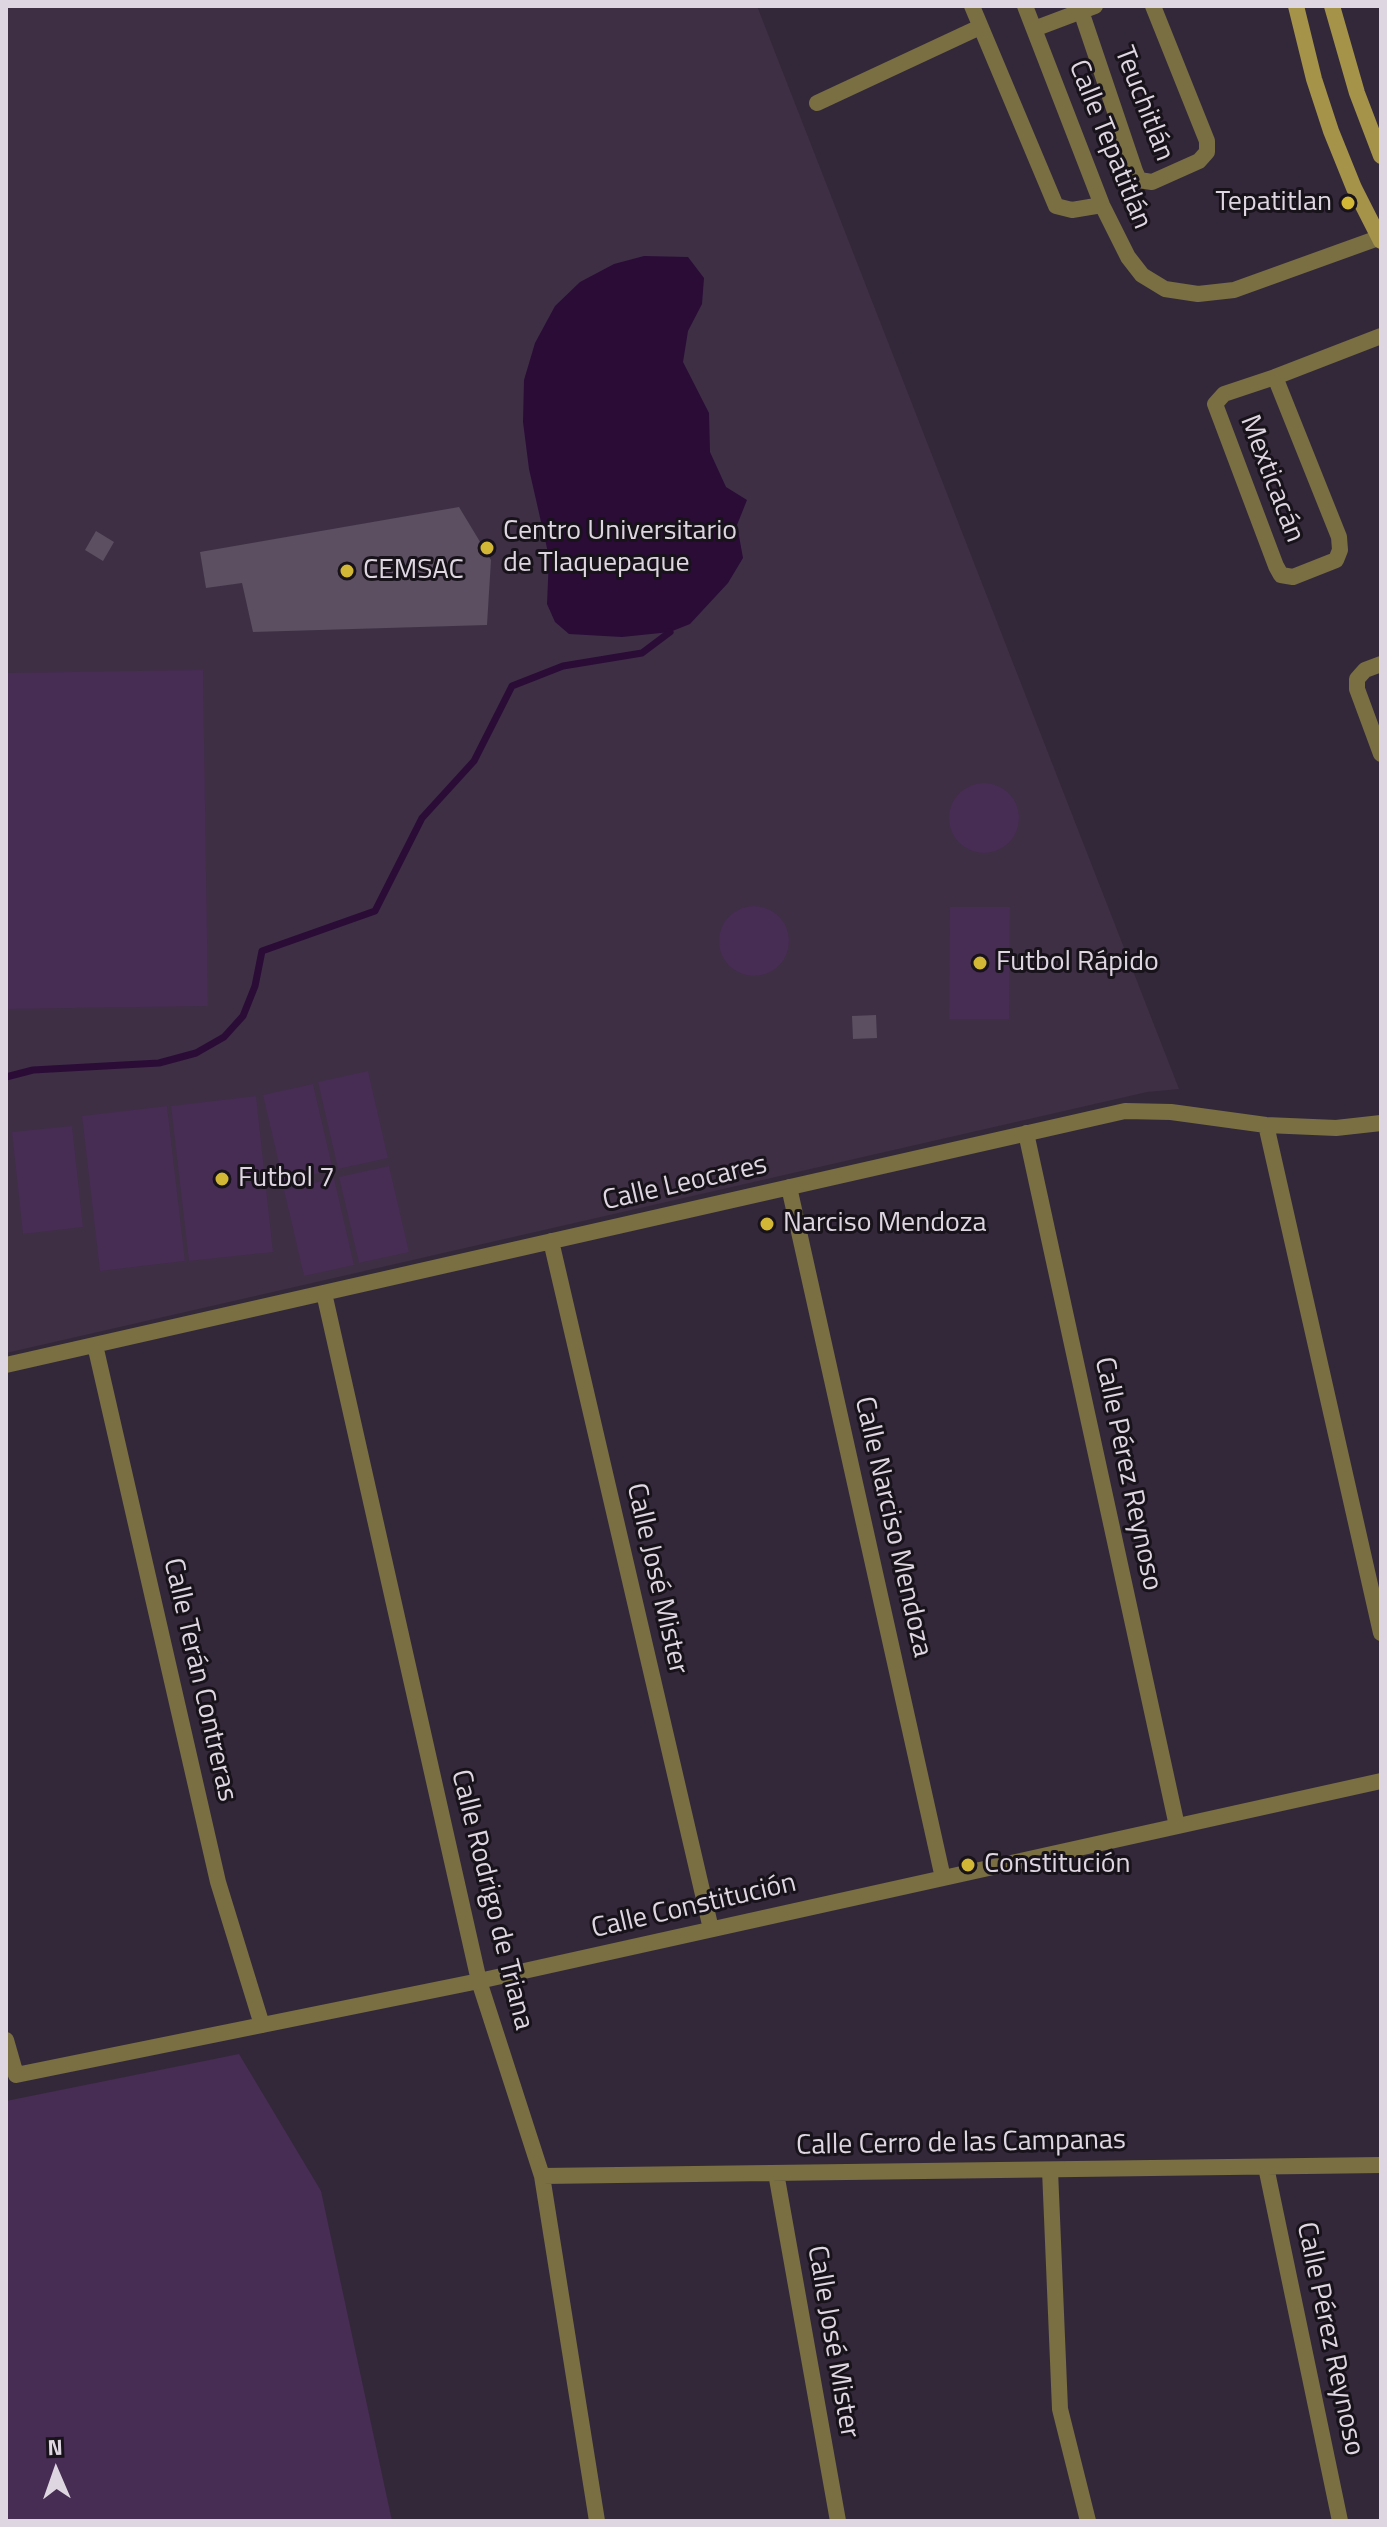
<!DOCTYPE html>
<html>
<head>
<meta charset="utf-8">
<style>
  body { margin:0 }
  #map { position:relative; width:1387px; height:2527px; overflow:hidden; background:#332839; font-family:"Titillium Web",sans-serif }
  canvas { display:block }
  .frame { position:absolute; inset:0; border:8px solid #ded6e1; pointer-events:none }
  .north { position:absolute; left:16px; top:2431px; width:80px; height:80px; -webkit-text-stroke:6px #18131b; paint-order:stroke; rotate:358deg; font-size:22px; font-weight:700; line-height:32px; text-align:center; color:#ded6e1 }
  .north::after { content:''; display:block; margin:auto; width:28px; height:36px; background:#ded6e1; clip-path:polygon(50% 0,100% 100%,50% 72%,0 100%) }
</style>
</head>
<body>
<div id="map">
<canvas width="1387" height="2527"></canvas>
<div class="frame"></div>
<div class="north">N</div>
</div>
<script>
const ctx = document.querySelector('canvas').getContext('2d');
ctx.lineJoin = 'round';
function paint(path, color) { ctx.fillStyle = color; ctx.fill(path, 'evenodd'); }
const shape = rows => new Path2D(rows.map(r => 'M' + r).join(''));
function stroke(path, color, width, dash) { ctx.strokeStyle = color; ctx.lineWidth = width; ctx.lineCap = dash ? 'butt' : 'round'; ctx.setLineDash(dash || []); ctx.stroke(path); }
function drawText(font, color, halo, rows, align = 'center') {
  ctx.font = font + ' "Titillium Web",sans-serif'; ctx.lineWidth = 6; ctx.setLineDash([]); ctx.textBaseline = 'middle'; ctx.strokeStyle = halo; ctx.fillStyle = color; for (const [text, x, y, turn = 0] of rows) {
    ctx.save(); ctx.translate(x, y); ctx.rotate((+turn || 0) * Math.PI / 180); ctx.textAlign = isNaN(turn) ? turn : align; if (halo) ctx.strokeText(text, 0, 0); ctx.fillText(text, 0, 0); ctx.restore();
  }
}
const built = shape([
  [6,6,757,6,1179,1089,1147,1092,6,1353]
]);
const green = shape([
  [203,670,208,1006,6,1009,6,673],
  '949 818a35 35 0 1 1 70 0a35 35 0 1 1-70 0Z',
  '719 941a35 35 0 1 1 70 0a35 35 0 1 1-70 0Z',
  [950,907,1010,907,1009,1019,949,1019],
  [368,1071,388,1158,338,1169,318,1082],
  [313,1084,333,1170,283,1181,263,1095],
  [256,1096,273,1252,189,1261,171,1106],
  [167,1106,185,1261,100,1271,82,1116],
  [72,1126,83,1227,23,1234,12,1132],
  [389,1166,409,1252,359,1263,339,1177],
  [334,1178,354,1265,304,1276,284,1190],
  [239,2054,321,2191,392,2521,6,2521,6,2101]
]);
const water = shape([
  [644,256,688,257,704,278,702,304,688,331,683,362,709,413,710,452,726,487,747,500,737,525,743,558,728,583,690,624,670,632,622,637,569,634,555,622,547,604,549,557,529,469,523,422,524,380,535,343,555,306,580,282,614,264]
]);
const stream = shape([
  [6,1077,33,1070,159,1063,196,1053,224,1037,243,1016,255,986,262,951,375,911,422,818,474,761,512,686,563,666,642,653,670,632]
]);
const building = shape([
  [459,507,491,560,487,625,253,632,242,583,206,588,200,552],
  [96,531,114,542,103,561,85,550],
  [876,1015,877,1038,853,1039,852,1016]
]);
const street = shape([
  [972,6,1056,206,1072,210,1102,205],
  [1025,6,1102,205,1128,257,1142,275,1165,289,1198,294,1234,290,1381,237],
  [1081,11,1135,171,1139,180,1152,182,1199,161,1207,152,1207,141,1153,6],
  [1034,29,1095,6],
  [817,103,980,27],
  [1275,377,1339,537,1340,550,1336,560,1293,577,1281,575,1276,566,1215,404,1224,394,1275,377,1381,336],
  [1381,664,1365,670,1357,679,1357,689,1381,754],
  [1266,1125,1381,1633],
  [1026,1133,1177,1826],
  [789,1187,943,1878],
  [551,1241,711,1929],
  [324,1293,479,1981,542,2176,597,2521],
  [95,1345,218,1882,262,2025],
  [6,1365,1125,1111,1171,1112,1266,1125,1336,1128,1381,1123],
  [6,2040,16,2075,479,1981,1381,1781],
  [1266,2167,1340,2521],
  [1050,2170,1060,2409,1088,2521],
  [776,2173,838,2521],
  [542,2176,1381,2165]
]);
const secondary = shape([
  [1296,6,1314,79,1331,131,1354,188,1381,241],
  [1332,6,1357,93,1381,156]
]);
const markers = [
  [1348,203,8,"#d2b736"],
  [487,548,8,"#d2b736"],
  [347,571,8,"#d2b736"],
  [980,963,8,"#d2b736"],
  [222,1179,8,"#d2b736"],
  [767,1224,8,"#d2b736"],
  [968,1865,8,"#d2b736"]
];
const streetNames = [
  ["Teuchitlán",1143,104,69],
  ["Calle Tepatitlán",1109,145,68],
  ["Mexticacán",1271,479,69],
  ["Calle Leocares",685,1184,-13],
  ["Calle Pérez Reynoso",1127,1474,78],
  ["Calle Narciso Mendoza",892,1527,77],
  ["Calle José Mister",656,1579,77],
  ["Calle Terán Contreras",199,1680,77],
  ["Calle Rodrigo de Triana",491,1900,76],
  ["Calle Constitución",694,1907,-13],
  ["Calle Cerro de las Campanas",961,2144,-1],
  ["Calle Pérez Reynoso",1329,2339,78],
  ["Calle José Mister",832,2342,80]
];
const poiNames = [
  ["Tepatitlan",1332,203,"right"],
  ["Centro Universitario",503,532],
  ["de Tlaquepaque",503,564],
  ["CEMSAC",363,571],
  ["Futbol Rápido",996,963],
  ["Futbol 7",238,1179],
  ["Narciso Mendoza",783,1224],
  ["Constitución",984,1865]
];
paint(built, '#3e2f45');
paint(green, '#472c54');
paint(water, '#2a0c37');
stroke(stream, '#2a0c37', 7);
paint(building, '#5b4f61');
stroke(street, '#796f42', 16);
stroke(secondary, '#a49349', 16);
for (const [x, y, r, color] of markers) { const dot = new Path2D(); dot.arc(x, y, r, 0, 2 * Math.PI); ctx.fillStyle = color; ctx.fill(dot); stroke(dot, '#18131b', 3); }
drawText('28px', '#ded6e1', '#18131b', streetNames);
drawText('28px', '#ded6e1', '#18131b', poiNames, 'left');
</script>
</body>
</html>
